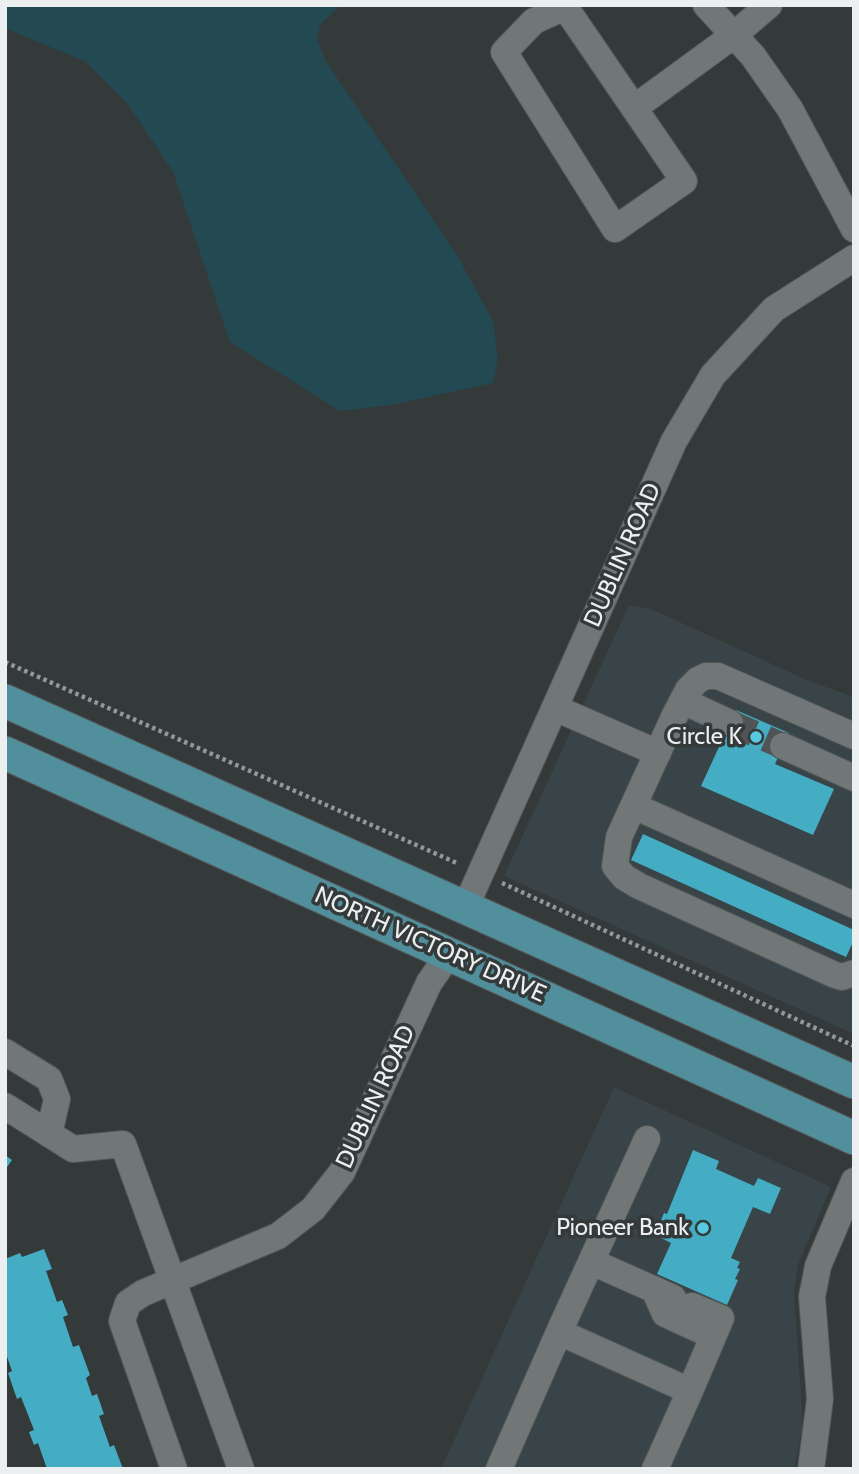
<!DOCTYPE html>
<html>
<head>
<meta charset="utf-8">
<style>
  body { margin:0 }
  #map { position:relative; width:859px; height:1474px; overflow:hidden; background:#34393a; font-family:Cabin,sans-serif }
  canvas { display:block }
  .frame { position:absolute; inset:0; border:7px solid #eceff0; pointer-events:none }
</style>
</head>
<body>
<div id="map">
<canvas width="859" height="1474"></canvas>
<div class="frame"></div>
</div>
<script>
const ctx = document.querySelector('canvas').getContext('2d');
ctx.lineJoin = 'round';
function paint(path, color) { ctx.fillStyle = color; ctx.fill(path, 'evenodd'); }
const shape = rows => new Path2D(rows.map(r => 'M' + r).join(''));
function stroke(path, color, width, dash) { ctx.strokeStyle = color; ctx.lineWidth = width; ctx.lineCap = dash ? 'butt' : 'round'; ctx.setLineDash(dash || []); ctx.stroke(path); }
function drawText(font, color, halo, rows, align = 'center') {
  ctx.font = font + ' Cabin,sans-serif'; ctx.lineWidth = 7; ctx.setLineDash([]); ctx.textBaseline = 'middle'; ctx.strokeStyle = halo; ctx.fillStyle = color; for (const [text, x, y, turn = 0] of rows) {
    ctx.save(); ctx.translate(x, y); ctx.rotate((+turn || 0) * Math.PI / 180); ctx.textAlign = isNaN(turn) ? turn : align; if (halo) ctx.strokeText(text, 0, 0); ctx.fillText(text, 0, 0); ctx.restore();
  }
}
const built = shape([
  [629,605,651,609,807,680,854,697,854,1034,504,876],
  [614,1087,831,1187,798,1265,794,1292,803,1425,794,1469,441,1469]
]);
const green = shape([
  [5,5,341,5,320,25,317,39,325,60,457,255,493,321,498,359,493,383,391,405,340,411,230,342,173,172,127,103,86,62,5,28]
]);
const building = shape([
  [736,710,789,733,775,764,834,789,813,835,701,786],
  [643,834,854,930,854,940,846,957,631,860],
  [693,1150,719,1161,716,1169,754,1186,758,1178,781,1188,770,1214,753,1207,731,1258,740,1262,737,1268,740,1269,735,1279,738,1280,727,1305,657,1274,671,1243,661,1238,665,1230,658,1227,664,1213,667,1214],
  [5,1155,12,1160,5,1170],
  [44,1249,52,1269,46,1271,57,1302,62,1300,68,1315,63,1317,73,1347,79,1345,90,1375,86,1378,92,1396,97,1394,104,1414,99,1416,110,1447,114,1445,123,1469,47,1469,38,1443,34,1445,29,1432,34,1430,21,1397,17,1399,8,1373,12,1371,5,1351,5,1259,20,1253,22,1257]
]);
const minorTunnel = shape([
  [730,723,783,746]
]);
const path = shape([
  [5,662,459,864],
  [502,883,854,1046]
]);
const minor = shape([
  [706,5,753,56,790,109,854,229],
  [565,7,684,181,615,229,504,52,534,21,565,7],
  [634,108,734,35,769,5],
  [683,701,730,723],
  [555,708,658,753],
  [854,736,718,676,706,676,698,680,688,690,674,717,619,837,615,866,624,877,639,886,835,975,842,977,854,973],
  [783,746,854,778],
  [634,806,854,905],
  [465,908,674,441,713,375,774,309,854,258],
  [5,1052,49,1079,57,1099,49,1134],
  [5,1106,73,1149,123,1144,241,1469],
  [592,1262,673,1298],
  [654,1289,665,1314,713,1336],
  [559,1332,647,1139],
  [690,1391,721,1318,692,1306],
  [174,1469,122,1321,128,1303,143,1293,278,1236,313,1209,342,1172,429,983,449,954],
  [499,1469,559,1332,690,1391,655,1469],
  [811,1469,820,1399,812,1297,818,1266,854,1181]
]);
const major = shape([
  [5,701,854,1082],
  [5,753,854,1138]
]);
const markers = [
  [756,737,7,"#57c9e2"],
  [703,1228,7,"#57c9e2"]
];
const streetNames = [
  ["DUBLIN ROAD",623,555,-66],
  ["NORTH VICTORY DRIVE",430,945,24],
  ["DUBLIN ROAD",376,1097,-65]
];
const poiNames = [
  ["Circle K",742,737],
  ["Pioneer Bank",689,1228]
];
paint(built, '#384447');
paint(green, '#234952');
paint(building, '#44adc3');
stroke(minorTunnel, '#505455', 26, [26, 13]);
stroke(minor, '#525657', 28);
stroke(major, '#525657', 35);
stroke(path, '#949899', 4.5, [3.5, 3.5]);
stroke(minor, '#717677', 26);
stroke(major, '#528f9c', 33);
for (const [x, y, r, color] of markers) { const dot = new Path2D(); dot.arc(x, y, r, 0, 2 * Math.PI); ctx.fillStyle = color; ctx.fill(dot); stroke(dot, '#34393a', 2.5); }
drawText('24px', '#eceff0', '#34393a', streetNames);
drawText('24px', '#eceff0', '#34393a', poiNames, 'right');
</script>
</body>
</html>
